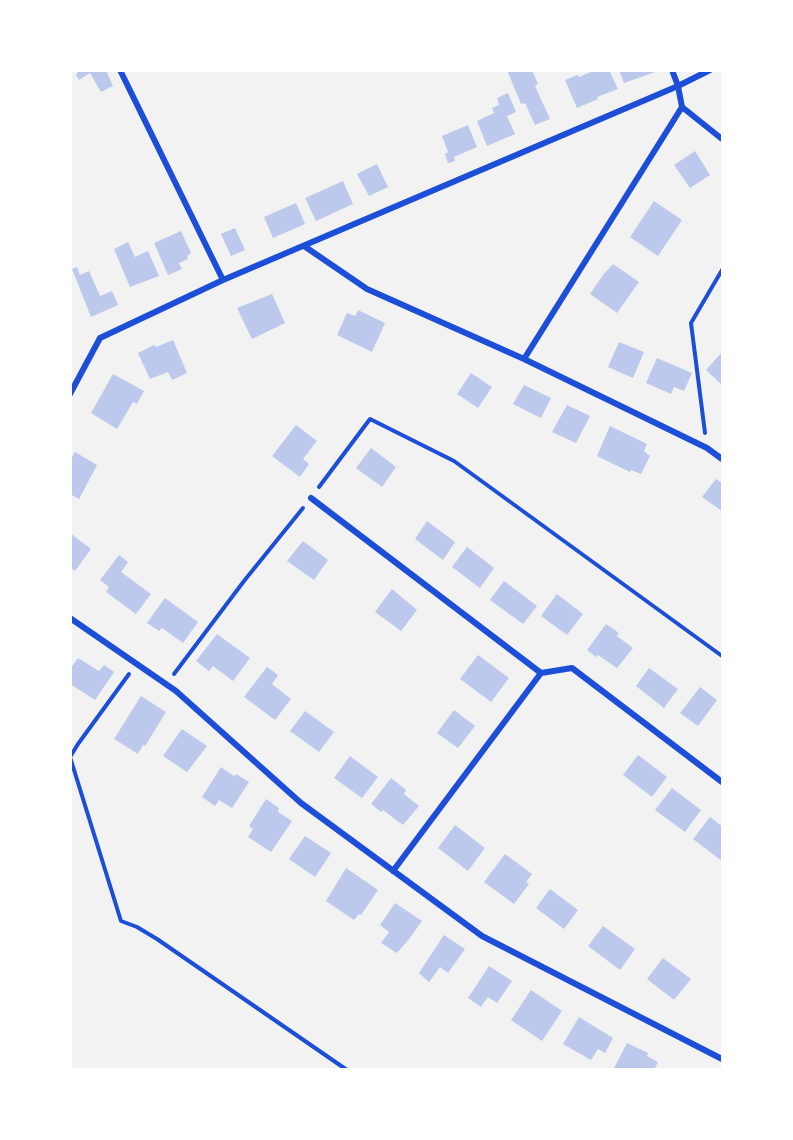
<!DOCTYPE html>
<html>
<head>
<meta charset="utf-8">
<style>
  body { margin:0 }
  #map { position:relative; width:793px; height:1140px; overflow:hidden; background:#f2f2f2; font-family:"Nunito Sans",sans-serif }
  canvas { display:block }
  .frame { position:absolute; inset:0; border:72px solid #fff; pointer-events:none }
</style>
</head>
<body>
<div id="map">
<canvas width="793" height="1140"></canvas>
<div class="frame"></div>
</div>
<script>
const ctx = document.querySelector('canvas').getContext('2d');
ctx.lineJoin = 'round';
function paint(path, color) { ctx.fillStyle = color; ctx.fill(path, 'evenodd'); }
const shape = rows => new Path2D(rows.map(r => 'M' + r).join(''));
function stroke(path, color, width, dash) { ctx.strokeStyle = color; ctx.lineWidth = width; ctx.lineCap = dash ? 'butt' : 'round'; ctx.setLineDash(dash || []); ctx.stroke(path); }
const building = shape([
  [79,70,106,70,113,86,101,92,90,73,79,80,76,75],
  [507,70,532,70,538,84,535,86,550,119,535,125,525,103,521,104],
  [595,70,609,70,618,89,597,97,598,99,577,108,565,80,577,75,579,77],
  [619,70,658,70,658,71,624,83],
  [508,93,516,112,507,116,515,134,487,146,477,121,494,113,492,108,499,105,497,98],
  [468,125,477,147,454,157,455,161,448,163,445,154,448,152,442,136],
  [695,151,710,175,690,188,674,165],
  [377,164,388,187,369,196,357,174],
  [343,181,353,204,316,221,305,198],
  [654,201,682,220,658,256,630,237],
  [296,203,305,224,273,238,264,217],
  [235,228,245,250,231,256,221,234],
  [181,231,191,253,187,256,188,259,179,263,182,269,168,275,154,243],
  [128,242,135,257,148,251,159,276,130,287,114,249],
  [613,264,639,282,617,313,590,294,603,275],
  [77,267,80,275,89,271,100,296,112,291,118,305,91,317,72,269],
  [272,294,285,323,252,339,237,308],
  [358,310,385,323,372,352,337,335,347,313,355,316],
  [173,340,187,373,172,380,168,372,150,379,138,353,154,345,156,347],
  [619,342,644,352,633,378,608,367],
  [722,352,722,385,706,370],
  [657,358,692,373,684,391,674,387,671,394,646,383],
  [471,373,492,387,478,408,457,394],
  [113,374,144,391,137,404,133,402,117,429,91,413],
  [524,385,551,398,541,418,513,404],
  [567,405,590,416,576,443,552,432],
  [296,425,317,441,303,459,309,464,300,477,272,456],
  [610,426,647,444,644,451,650,456,641,474,631,470,630,472,597,456],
  [371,448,396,467,382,487,356,468],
  [75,452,97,465,79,499,70,494,70,460],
  [716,479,722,483,722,511,702,497],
  [427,521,455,542,443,560,415,539],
  [70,533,91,549,75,571,70,567],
  [303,541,328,560,314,580,287,561],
  [467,547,494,568,480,588,452,567],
  [119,555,128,562,121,572,151,594,136,614,106,592,109,587,100,580],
  [504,581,537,606,523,624,490,600],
  [392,589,417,610,401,631,375,612],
  [557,594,583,614,567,635,541,616],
  [165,598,198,622,183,643,162,628,159,631,147,623],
  [606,624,619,633,617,636,633,648,617,668,598,655,596,657,587,650],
  [217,634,250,658,233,681,213,666,209,671,196,661],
  [478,655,509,678,491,702,460,679],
  [78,658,99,671,104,665,114,672,95,700,70,684,70,669],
  [267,667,278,675,272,684,291,699,275,720,244,697],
  [649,668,678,689,664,708,636,686],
  [700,687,717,700,698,726,680,713],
  [141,696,166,712,145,746,143,745,138,754,114,739],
  [454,710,475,726,458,748,437,733],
  [305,711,334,732,319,752,290,731],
  [182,729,207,746,187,772,163,756],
  [638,755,667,777,652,797,623,775],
  [350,756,378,777,362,798,334,778],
  [221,767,234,776,236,774,249,782,232,808,219,800,215,806,202,797],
  [391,778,406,790,404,794,419,806,403,825,383,810,381,812,371,804],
  [672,788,701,810,685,832,655,810],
  [266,799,279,808,278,812,292,821,271,852,248,837,253,829,249,826],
  [710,817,722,826,722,861,693,839],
  [455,825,485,848,468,871,438,848],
  [305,836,331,853,315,877,289,859],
  [505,854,532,874,526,882,529,884,514,904,484,882],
  [346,868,378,890,361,915,359,914,354,920,326,901],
  [550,889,578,910,564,929,536,908],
  [395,903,422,921,409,939,397,953,381,943,389,932,380,925],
  [603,926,635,949,620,970,588,946],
  [444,935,465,949,448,973,440,967,429,982,419,973],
  [663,958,691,979,674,1000,647,979],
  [489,966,512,981,497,1003,488,997,481,1007,468,998],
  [531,990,562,1011,542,1041,511,1020],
  [579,1017,613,1038,605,1053,598,1049,591,1060,563,1044],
  [627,1043,648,1053,647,1056,658,1062,654,1070,613,1070]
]);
const path = shape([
  [705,433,691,323,722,270],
  [319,487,370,419,454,461,722,656],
  [174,674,244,581,303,508],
  [70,757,121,921,137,927,157,939,347,1070],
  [70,757,78,744,129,674]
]);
const minor = shape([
  [120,70,223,280],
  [682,107,722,139],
  [304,246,367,289,524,359,707,448,722,459],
  [524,359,682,107,678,86,672,70],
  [70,394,100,338,223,280,678,86,710,70],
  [311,498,541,673,393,871],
  [70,618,176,691,301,803,482,936,722,1059],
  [541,673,572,668,722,782]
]);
paint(building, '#bdc9ec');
stroke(path, '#1d4ed8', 4);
stroke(minor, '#1d4ed8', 6);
</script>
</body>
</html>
